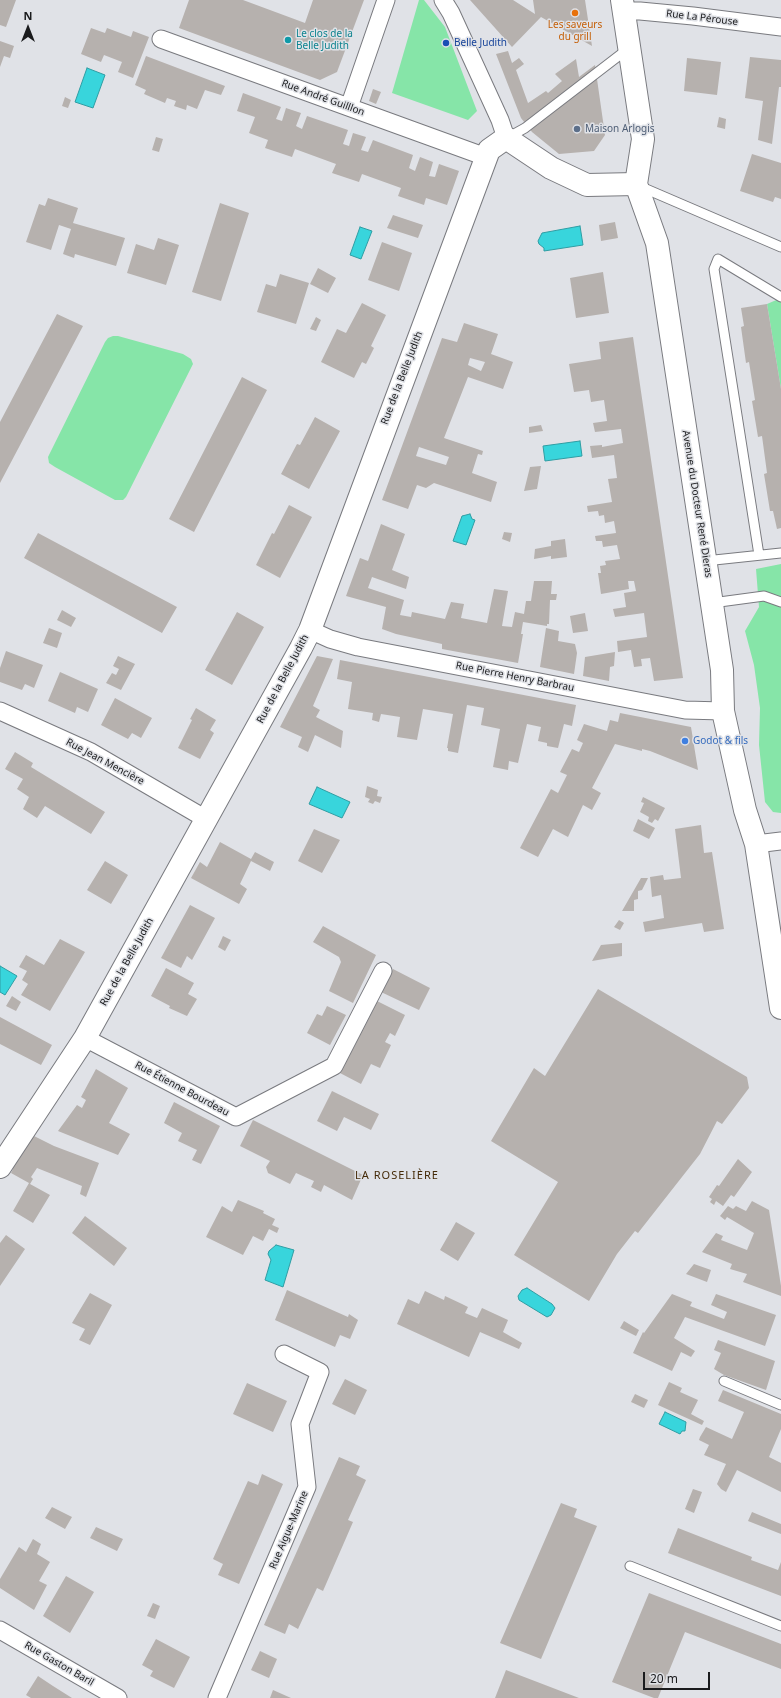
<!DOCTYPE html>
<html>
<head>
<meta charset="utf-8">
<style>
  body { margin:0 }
  #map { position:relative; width:781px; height:1698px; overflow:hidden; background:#e0e2e7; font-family:"Noto Sans",sans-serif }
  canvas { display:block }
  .north { position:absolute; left:8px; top:8px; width:40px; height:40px; -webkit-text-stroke:3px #e0e2e7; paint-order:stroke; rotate:0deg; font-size:11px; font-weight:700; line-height:16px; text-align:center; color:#1a1b1d }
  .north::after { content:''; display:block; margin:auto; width:14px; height:18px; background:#1a1b1d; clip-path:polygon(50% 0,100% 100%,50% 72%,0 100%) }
  .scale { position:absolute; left:643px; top:1672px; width:67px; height:18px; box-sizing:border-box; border:2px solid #1a1b1d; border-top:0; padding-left:5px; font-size:12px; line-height:14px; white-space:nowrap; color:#1a1b1d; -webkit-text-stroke:3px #e0e2e7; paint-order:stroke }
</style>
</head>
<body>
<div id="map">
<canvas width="781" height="1698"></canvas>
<div class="north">N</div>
<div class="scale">20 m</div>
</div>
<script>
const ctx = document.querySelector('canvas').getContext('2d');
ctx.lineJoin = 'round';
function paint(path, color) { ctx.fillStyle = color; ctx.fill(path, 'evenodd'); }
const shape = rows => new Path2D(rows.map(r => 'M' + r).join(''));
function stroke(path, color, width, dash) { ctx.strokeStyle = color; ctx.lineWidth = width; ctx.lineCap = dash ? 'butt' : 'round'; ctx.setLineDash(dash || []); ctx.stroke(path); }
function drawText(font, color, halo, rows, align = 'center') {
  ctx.font = font + ' "Noto Sans",sans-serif'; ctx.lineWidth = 3; ctx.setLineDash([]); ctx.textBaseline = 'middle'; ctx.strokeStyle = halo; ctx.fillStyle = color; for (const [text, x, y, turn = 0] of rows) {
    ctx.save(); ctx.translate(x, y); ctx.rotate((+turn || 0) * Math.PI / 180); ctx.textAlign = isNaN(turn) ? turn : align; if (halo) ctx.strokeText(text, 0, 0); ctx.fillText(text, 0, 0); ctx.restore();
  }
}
const green = shape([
  [419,0,424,0,445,27,477,111,468,120,392,93],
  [781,298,781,389,767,304],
  [113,336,118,336,183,354,191,359,193,364,126,497,123,500,115,500,55,467,49,463,48,457,105,342,108,338],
  [781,564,781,813,773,812,765,802,759,745,760,708,754,665,745,631,759,607,756,569]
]);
const water = shape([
  [87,68,105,75,93,108,75,102,87,68],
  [580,226,583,245,544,251,544,248,539,244,538,241,542,233,580,226],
  [360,227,372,231,361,259,350,255,360,227],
  [580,441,582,456,545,461,543,446,580,441],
  [470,514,472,519,475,520,466,545,453,541,462,516,470,514],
  [317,787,350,802,342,818,309,804,317,787],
  [0,966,17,976,5,995,0,992,0,966],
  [276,1245,294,1250,283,1287,265,1280,271,1260,268,1254,269,1251,276,1245],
  [527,1288,552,1304,555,1308,551,1315,547,1317,519,1300,518,1296,522,1290,527,1288],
  [665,1412,686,1422,685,1431,682,1431,680,1434,659,1424,665,1412]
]);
const building = shape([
  [0,0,16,0,6,27,0,25],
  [189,0,243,0,305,23,313,0,364,0,337,72,320,80,179,28],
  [470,0,513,0,535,14,533,0,585,0,592,46,541,17,512,47],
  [91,28,105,33,107,28,131,37,133,31,149,37,133,78,118,72,122,62,104,55,101,62,81,54],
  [0,41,14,46,10,58,4,56,0,67],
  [508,51,512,63,519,58,524,64,516,70,528,103,546,91,548,93,562,81,555,74,576,59,579,77,595,65,605,135,594,151,559,154,532,132,521,118,496,54],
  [146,56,225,86,221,95,205,90,197,109,187,105,186,110,174,106,176,101,167,98,165,103,144,94,146,90,135,85],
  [750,57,781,60,781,87,779,87,772,144,758,140,763,101,745,98],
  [687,58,721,62,717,95,684,91],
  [373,89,381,92,376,104,369,101],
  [243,93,281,107,276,119,282,121,286,108,301,113,296,126,302,129,307,116,348,130,343,144,349,146,353,133,366,137,361,150,368,152,373,140,413,155,409,168,415,171,420,157,433,162,429,176,435,177,439,164,459,171,447,205,426,198,424,205,398,196,401,188,362,174,359,182,332,173,336,164,295,149,292,157,265,148,268,140,249,133,255,117,237,111],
  [65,97,71,100,68,108,62,106],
  [719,117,726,119,725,129,717,127],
  [156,137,163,139,159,152,152,150],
  [752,154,781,163,781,199,775,197,773,202,740,191],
  [48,198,78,208,73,223,125,238,116,266,75,254,74,258,63,254,71,229,59,225,51,250,26,242,39,204,45,206],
  [220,203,249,213,221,301,192,292],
  [393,215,423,225,418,238,387,228],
  [615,222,618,238,601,241,599,225],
  [158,238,179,245,166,285,127,273,136,244,154,250],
  [382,242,412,253,399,291,368,280],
  [318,268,336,278,328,293,310,284],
  [603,272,609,313,576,318,570,278],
  [280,274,309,283,296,324,257,312,266,284,276,287],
  [362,303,386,315,371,346,374,348,366,364,362,362,354,378,321,362,337,329,346,333],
  [767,304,781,389,781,528,777,529,773,511,770,511,764,474,767,473,762,436,758,437,752,401,755,400,749,362,746,363,741,327,744,326,741,308],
  [57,314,83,326,0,483,0,422],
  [316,317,321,320,316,331,310,329],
  [464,323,498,334,491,354,513,362,503,389,468,377,444,438,483,451,482,455,478,454,472,473,497,482,491,502,434,483,426,488,417,485,408,509,382,500,442,338,457,342],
  [470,358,485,362,481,371,468,365],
  [419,447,449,457,446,465,416,456],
  [633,337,683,678,654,681,650,658,641,659,642,666,634,667,631,650,618,652,617,641,647,637,644,613,615,617,613,609,626,607,624,593,636,591,634,581,628,581,629,589,601,594,598,573,601,573,600,566,606,565,605,561,620,559,617,545,603,547,602,541,596,541,595,536,616,533,614,521,605,523,604,515,599,516,598,511,588,512,587,506,612,502,608,479,617,478,614,455,592,458,590,446,602,445,602,447,623,443,621,429,595,432,593,423,607,421,604,400,591,402,589,390,574,392,569,364,601,359,599,342],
  [242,377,267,390,194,532,169,519],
  [315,417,340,431,309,489,281,474,297,444,300,445],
  [541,425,543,431,529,433,529,427],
  [541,466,537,489,524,491,530,467],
  [289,505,312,517,280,578,256,565,272,533,274,534],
  [381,524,405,534,392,570,409,577,406,589,372,577,368,588,404,600,400,615,411,617,412,612,445,619,451,602,464,604,461,618,487,623,494,589,508,591,502,626,512,627,515,612,524,614,526,601,531,601,534,581,552,581,551,594,557,594,556,600,550,600,549,624,547,624,547,626,523,622,521,634,523,634,518,663,442,649,442,644,396,634,382,629,386,607,346,596,360,558,368,561],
  [504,532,512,533,510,542,502,539],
  [38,533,177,607,162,633,24,558],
  [565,539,567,557,551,559,551,556,534,559,535,549,551,546,551,541],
  [62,610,76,618,71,627,57,620],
  [237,612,264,627,232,685,205,670],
  [585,613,588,631,573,633,570,616],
  [49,628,62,633,57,648,43,643],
  [546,628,559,631,558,641,575,644,577,653,574,674,540,667],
  [6,651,43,665,34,688,25,684,22,690,0,682,0,668],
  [615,652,614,666,610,667,609,681,583,676,585,657],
  [118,656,135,664,121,690,106,683,112,673,116,675,119,669,113,666],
  [317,656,333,659,313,706,320,710,316,717,343,731,341,748,315,735,308,752,298,747,302,737,280,727],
  [340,660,576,705,572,726,564,724,558,748,547,746,547,743,538,741,541,727,527,724,518,763,509,761,508,770,493,767,500,729,481,725,484,708,467,705,458,753,448,751,448,748,447,748,453,714,423,709,417,740,397,737,400,717,381,714,379,722,372,720,373,713,348,709,352,682,337,679],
  [60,672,98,689,88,712,77,707,75,713,48,701],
  [115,698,152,718,141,738,132,733,128,739,101,725],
  [196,708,216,720,210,730,214,733,200,759,178,748,192,720,190,719],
  [620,713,691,727,698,770,650,751,642,749,642,751,615,744,592,788,601,793,592,810,583,805,568,837,553,829,538,857,520,848,551,789,558,793,567,775,560,772,572,749,579,752,583,743,577,740,584,724,607,731,610,720,618,722],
  [15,752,33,763,31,767,105,812,91,834,45,806,37,818,23,809,29,797,17,789,23,779,5,769],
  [367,786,378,790,377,796,382,797,380,803,375,801,373,804,368,802,370,799,365,797],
  [643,797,665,808,658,821,655,819,652,823,648,821,649,817,640,812,644,803,641,802],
  [638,819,655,828,649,839,633,831],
  [701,825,704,853,712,852,724,929,704,932,702,923,645,932,643,922,664,918,661,895,652,897,650,877,663,875,664,880,681,878,675,829],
  [314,829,340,840,322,873,298,861],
  [220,842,251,859,255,852,274,862,270,871,251,861,240,884,247,889,239,904,191,878,200,862,207,867],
  [105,861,128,875,111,904,87,890],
  [641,878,648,878,642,890,638,891,638,899,634,900,634,911,622,911],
  [190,905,215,918,192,960,187,956,181,968,161,958],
  [619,920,624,923,620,930,614,927],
  [323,926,376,955,353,1003,329,991,341,962,339,957,313,942],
  [223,936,231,940,225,951,218,947],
  [60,939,85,952,50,1011,21,995,28,984,22,980,27,971,19,967,26,955,44,965],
  [622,943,622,956,592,961,601,945],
  [166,968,194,983,188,994,197,999,187,1016,169,1008,170,1006,151,996],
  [393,969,430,988,419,1010,381,992],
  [598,989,747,1077,749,1088,722,1124,717,1121,700,1154,638,1233,635,1231,617,1254,589,1301,514,1255,558,1182,491,1141,534,1068,545,1076],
  [12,996,21,1002,16,1011,6,1006],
  [377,1001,405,1015,395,1036,390,1033,385,1042,391,1045,380,1068,371,1064,361,1084,340,1073],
  [327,1006,346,1015,330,1045,307,1033,317,1014,322,1016],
  [0,1017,52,1045,41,1065,0,1044],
  [96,1069,128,1088,109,1123,130,1134,118,1155,58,1131,77,1105,82,1108,86,1100,81,1097],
  [332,1091,379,1114,371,1130,344,1117,337,1131,317,1121],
  [174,1102,220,1126,201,1164,192,1160,197,1150,178,1141,182,1133,164,1123],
  [253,1120,363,1175,352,1200,324,1185,321,1192,311,1187,314,1181,296,1173,290,1184,268,1173,266,1167,270,1161,240,1146],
  [34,1136,54,1146,99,1163,86,1197,80,1194,82,1186,37,1168,31,1177,33,1179,30,1184,50,1195,33,1223,13,1211,29,1183,11,1173,13,1169,12,1168],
  [738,1159,752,1172,734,1197,731,1195,723,1206,716,1201,714,1205,710,1202,712,1199,709,1197,717,1185,719,1186],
  [238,1200,264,1211,263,1213,275,1219,272,1225,279,1228,277,1233,269,1229,263,1241,253,1236,243,1255,206,1237,222,1206,232,1212],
  [752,1201,769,1210,781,1286,781,1296,743,1282,747,1274,730,1269,732,1264,702,1252,716,1233,723,1236,721,1240,747,1250,754,1233,727,1217,725,1220,720,1216,728,1206,733,1209,736,1206,746,1211],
  [85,1216,127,1248,114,1266,72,1233],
  [456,1222,475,1233,458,1261,440,1250],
  [6,1235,25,1249,0,1286,0,1243],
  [694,1264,711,1270,707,1282,686,1274],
  [287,1290,348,1317,349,1314,358,1320,350,1339,340,1335,335,1347,275,1320],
  [425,1291,444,1300,445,1296,462,1304,468,1307,465,1313,477,1318,482,1308,508,1320,503,1332,522,1343,519,1349,480,1332,469,1357,397,1324,408,1299,419,1304],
  [90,1293,112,1305,90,1345,79,1340,85,1329,72,1323],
  [672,1294,692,1302,690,1306,724,1319,727,1312,711,1305,716,1294,776,1315,765,1346,685,1317,674,1338,695,1351,691,1357,681,1352,672,1371,633,1353,643,1332,644,1333],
  [624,1321,639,1330,636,1336,620,1328],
  [718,1340,775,1361,766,1390,724,1375,714,1369,721,1353,714,1350],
  [345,1379,367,1390,355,1415,332,1404],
  [669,1382,682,1388,680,1392,698,1400,691,1414,704,1421,702,1425,658,1405],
  [247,1383,287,1401,273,1432,233,1414],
  [723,1390,781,1414,781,1429,769,1457,781,1463,781,1492,737,1470,726,1492,721,1489,717,1484,726,1464,704,1455,709,1445,699,1440,700,1437,706,1427,732,1439,744,1412,718,1401],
  [635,1394,648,1400,644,1408,631,1402],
  [339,1457,360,1466,356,1475,366,1480,348,1520,353,1522,323,1591,317,1588,298,1629,289,1624,285,1634,264,1625],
  [262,1474,283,1484,239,1584,218,1575,223,1564,213,1559,248,1481,258,1485],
  [693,1489,702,1492,694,1513,685,1509],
  [561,1503,577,1509,574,1517,597,1526,541,1659,500,1643],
  [52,1507,72,1517,65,1529,45,1518],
  [752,1512,781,1524,781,1534,748,1521],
  [96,1527,123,1539,117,1551,90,1538],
  [678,1528,752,1557,751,1560,778,1570,781,1562,781,1596,668,1553],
  [33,1539,41,1544,37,1554,50,1562,39,1581,47,1585,34,1610,0,1588,0,1579,19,1547,26,1552],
  [66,1576,94,1592,70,1633,43,1616],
  [649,1593,781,1644,781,1669,685,1632,658,1698,654,1698,612,1682],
  [153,1603,160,1606,155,1619,147,1616],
  [156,1639,190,1657,174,1688,150,1676,153,1671,142,1665],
  [260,1651,277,1659,269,1678,251,1670],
  [506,1670,579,1698,495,1698],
  [38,1676,53,1686,72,1698,31,1698,26,1695],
  [273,1690,291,1698,270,1698]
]);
const service = shape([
  [507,138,525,128,629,48],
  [639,186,781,247],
  [759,555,714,269,718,259,781,297],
  [705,561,781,553],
  [712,603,764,596,781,602],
  [724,1381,781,1405],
  [630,1566,781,1626]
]);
const minor = shape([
  [443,0,451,13,500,120,506,138],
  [624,11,640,11,693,16,781,27],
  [161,39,486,157],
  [349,107,386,0],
  [310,630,330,639,358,647,685,710,723,711],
  [0,711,91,752,206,819],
  [756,844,781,841],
  [85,1038,236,1117,334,1066,383,971],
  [0,1630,118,1698],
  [217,1698,307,1487,300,1424,320,1372,284,1354]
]);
const tertiary = shape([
  [0,1167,85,1038,301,648,310,630,489,150,506,138,551,168,587,185,636,184]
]);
const secondary = shape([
  [622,0,643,139,636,184,657,243,722,670,723,711,745,810,756,844,781,1008]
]);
const markers = [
  [575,13,4,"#e8710a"],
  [288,40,4,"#0f9aa8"],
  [446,43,4,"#1a4fb4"],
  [577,129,4,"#5c6f8a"],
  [685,741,4,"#3f7fe0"]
];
const streetNames = [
  ["Rue La Pérouse",702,18,7],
  ["Rue André Guilllon",323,98,20],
  ["Rue de la Belle Judith",402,378,-69],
  ["Avenue du Docteur René Dieras",697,504,81],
  ["Rue Pierre Henry Barbrau",515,677,11],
  ["Rue de la Belle Judith",283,679,-62],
  ["Rue Jean Mencière",105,762,28],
  ["Rue de la Belle Judith",127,962,-61],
  ["Rue Étienne Bourdeau",182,1089,28],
  ["Rue Aigue-Marine",289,1530,-67],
  ["Rue Gaston Baril",59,1664,30]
];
const foodNames = [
  ["Les saveurs",575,25],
  ["du grill",575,37]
];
const cultureNames = [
  ["Le clos de la",296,34],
  ["Belle Judith",296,46]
];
const transitNames = [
  ["Belle Judith",454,43]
];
const serviceNames = [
  ["Maison Arlogis",585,129]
];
const shopNames = [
  ["Godot & fils",693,741]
];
const neighbourhoodNames = [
  ["LA ROSELIÈRE",397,1176]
];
paint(green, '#86e5a8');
paint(water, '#38d5dc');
stroke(water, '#2f9da3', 1);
paint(building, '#b6b1ae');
stroke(service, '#797a7f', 11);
stroke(minor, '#797a7f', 19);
stroke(tertiary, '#797a7f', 24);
stroke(secondary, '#797a7f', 24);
stroke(service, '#fff', 9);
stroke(minor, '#fff', 17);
stroke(tertiary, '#fff', 22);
stroke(secondary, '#fff', 22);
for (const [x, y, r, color] of markers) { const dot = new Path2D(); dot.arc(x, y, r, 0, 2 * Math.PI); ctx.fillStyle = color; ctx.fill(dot); stroke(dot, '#e0e2e7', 1.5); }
drawText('10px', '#1a1b1d', '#e0e2e7', streetNames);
drawText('10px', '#c56008', '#e0e2e7', foodNames);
drawText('10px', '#0d838f', '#e0e2e7', cultureNames, 'left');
drawText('10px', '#164399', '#e0e2e7', transitNames, 'left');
drawText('10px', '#4e5e75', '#e0e2e7', serviceNames, 'left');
drawText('10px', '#366cbe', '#e0e2e7', shopNames, 'left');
ctx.letterSpacing = '1px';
drawText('11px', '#442a08', '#e0e2e7', neighbourhoodNames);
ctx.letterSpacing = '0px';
</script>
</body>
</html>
